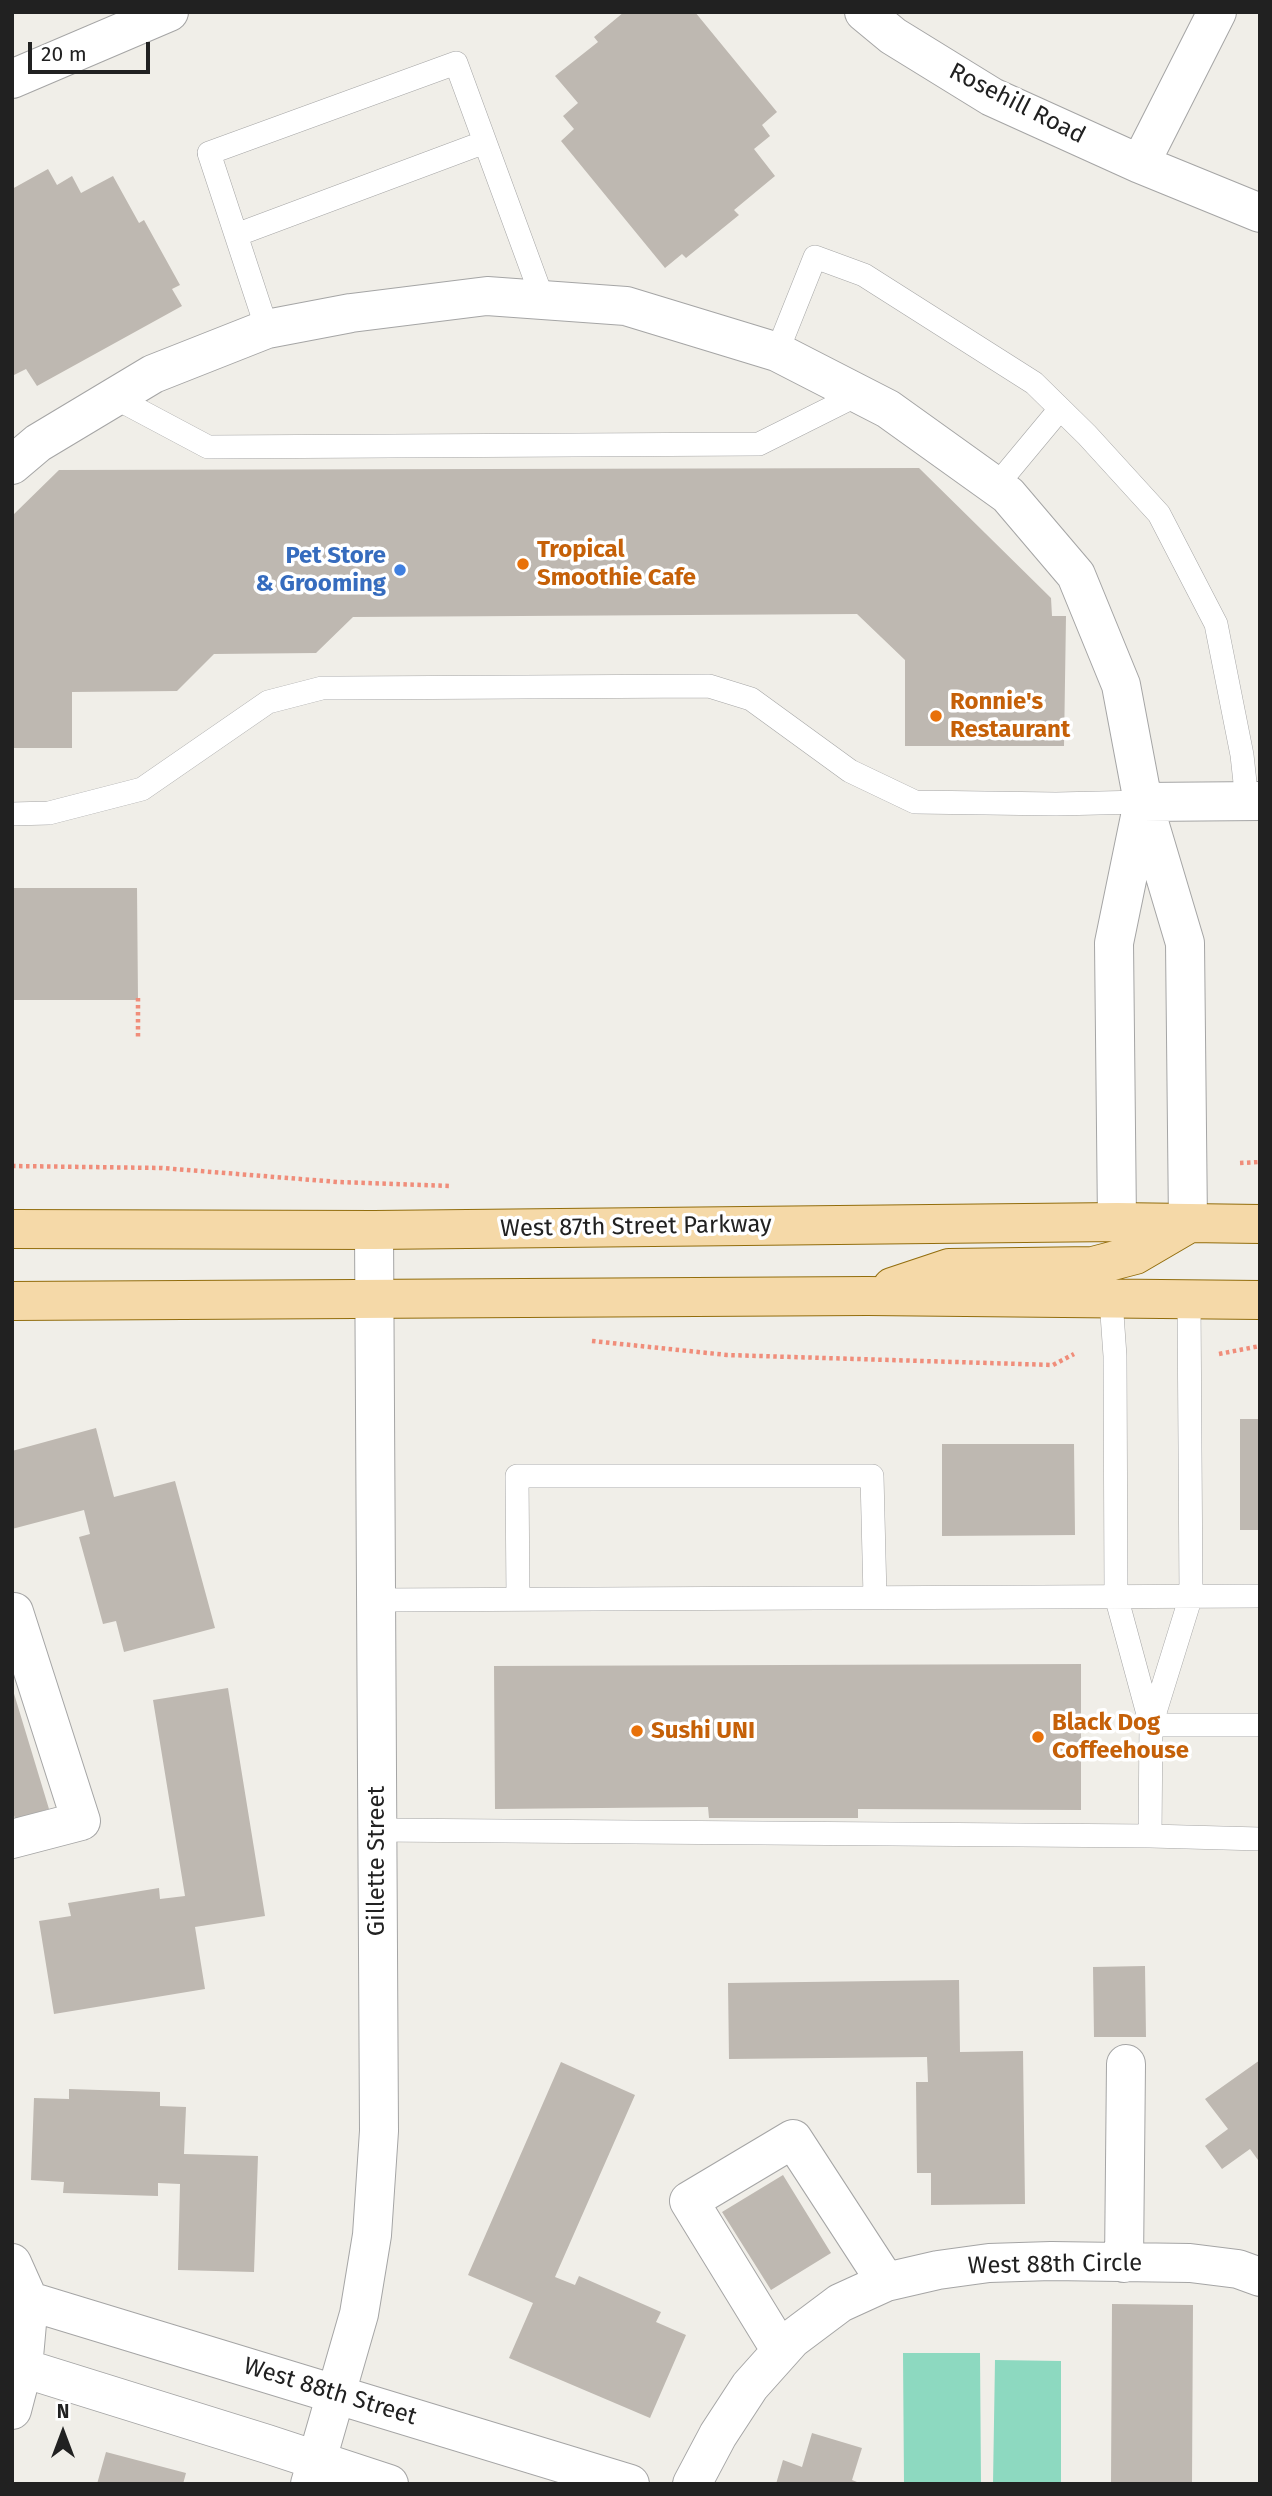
<!DOCTYPE html>
<html>
<head>
<meta charset="utf-8">
<style>
  body { margin:0 }
  #map { position:relative; width:1272px; height:2496px; overflow:hidden; background:#f0eee8; font-family:"Fira Sans",sans-serif }
  canvas { display:block }
  .frame { position:absolute; inset:0; border:14px solid #212121; pointer-events:none }
  .north { position:absolute; left:28px; top:2398px; width:70px; height:70px; -webkit-text-stroke:5px #fff; paint-order:stroke; rotate:0deg; font-size:19px; font-weight:700; line-height:28px; text-align:center; color:#212121 }
  .north::after { content:''; display:block; margin:auto; width:24px; height:32px; background:#212121; clip-path:polygon(50% 0,100% 100%,50% 72%,0 100%) }
  .scale { position:absolute; left:28px; top:42px; width:122px; height:32px; box-sizing:border-box; border:4px solid #212121; border-top:0; padding-left:9px; font-size:21px; line-height:24px; white-space:nowrap; color:#212121; -webkit-text-stroke:5px #fff; paint-order:stroke }
</style>
</head>
<body>
<div id="map">
<canvas width="1272" height="2496"></canvas>
<div class="frame"></div>
<div class="north">N</div>
<div class="scale">20 m</div>
</div>
<script>
const ctx = document.querySelector('canvas').getContext('2d');
ctx.lineJoin = 'round';
function paint(path, color) { ctx.fillStyle = color; ctx.fill(path, 'evenodd'); }
const shape = rows => new Path2D(rows.map(r => 'M' + r).join(''));
function stroke(path, color, width, dash) { ctx.strokeStyle = color; ctx.lineWidth = width; ctx.lineCap = dash ? 'butt' : 'round'; ctx.setLineDash(dash || []); ctx.stroke(path); }
function drawText(font, color, halo, rows, align = 'center') {
  ctx.font = font + ' "Fira Sans",sans-serif'; ctx.lineWidth = 7; ctx.setLineDash([]); ctx.textBaseline = 'middle'; ctx.strokeStyle = halo; ctx.fillStyle = color; for (const [text, x, y, turn = 0] of rows) {
    ctx.save(); ctx.translate(x, y); ctx.rotate((+turn || 0) * Math.PI / 180); ctx.textAlign = isNaN(turn) ? turn : align; if (halo) ctx.strokeText(text, 0, 0); ctx.fillText(text, 0, 0); ctx.restore();
  }
}
const pitch = shape([
  [903,2353,980,2353,981,2484,904,2484],
  [995,2360,1061,2361,1061,2484,993,2484]
]);
const building = shape([
  [624,12,695,12,777,112,762,125,770,136,754,149,775,176,734,210,739,215,686,258,682,254,665,268,561,141,574,129,563,116,578,103,555,76,598,42,594,37],
  [48,169,57,185,72,176,81,193,113,176,139,223,144,220,180,285,172,289,182,306,37,386,26,369,14,375,12,371,12,189],
  [919,468,1051,598,1052,616,1066,616,1064,746,905,746,905,660,857,614,353,617,316,653,214,654,177,691,72,692,72,748,12,748,12,516,59,470],
  [12,888,137,888,138,1000,12,1000],
  [1240,1419,1260,1419,1260,1530,1240,1530],
  [96,1428,114,1497,175,1481,215,1628,124,1652,116,1621,103,1624,79,1537,90,1534,84,1510,12,1529,12,1451],
  [942,1444,1074,1444,1075,1535,942,1536],
  [1081,1664,1081,1810,858,1809,858,1818,709,1818,708,1807,495,1809,494,1666],
  [12,1687,49,1809,15,1819,12,1808],
  [228,1688,265,1916,195,1927,205,1989,54,2014,39,1921,71,1916,68,1903,159,1888,160,1899,185,1896,153,1700],
  [1145,1966,1146,2037,1094,2037,1093,1967],
  [959,1980,960,2052,1023,2051,1025,2204,931,2205,931,2173,917,2173,916,2082,928,2082,927,2057,729,2059,728,1983],
  [1260,2060,1260,2158,1258,2160,1250,2149,1222,2169,1205,2146,1228,2129,1205,2099],
  [561,2062,635,2095,555,2277,575,2285,579,2276,661,2312,656,2322,686,2335,650,2418,509,2358,533,2303,468,2275],
  [69,2089,160,2092,160,2106,186,2107,184,2154,258,2156,254,2272,178,2270,180,2184,158,2183,158,2196,63,2193,64,2182,31,2180,34,2098,69,2099],
  [783,2175,831,2253,771,2290,722,2212],
  [1112,2304,1193,2305,1192,2484,1111,2484],
  [812,2433,862,2448,852,2480,862,2484,776,2484,783,2460,802,2467],
  [106,2452,186,2473,183,2484,97,2484]
]);
const path = shape([
  [138,998,138,1038],
  [1240,1163,1260,1162],
  [12,1166,162,1168,338,1182,452,1186],
  [592,1341,727,1355,1053,1365,1074,1354],
  [1219,1354,1260,1346]
]);
const service = shape([
  [236,235,485,142],
  [267,329,209,153,456,63,543,300],
  [777,352,815,257,864,275,1034,383,1087,435,1159,514,1216,624,1242,755,1247,801],
  [114,397,208,447,759,444,859,394],
  [996,486,1060,409],
  [12,814,49,813,142,789,268,702,322,688,340,688,709,686,751,699,850,771,915,802,1056,804,1143,802],
  [1111,1300,1115,1356,1116,1596,1151,1725,1191,1596,1189,1300],
  [518,1599,517,1476,872,1476,875,1597],
  [376,1600,1260,1596],
  [376,1830,1150,1836,1260,1839],
  [1150,1836,1151,1725,1260,1725]
]);
const minor = shape([
  [864,12,893,36,992,97,1140,164,1260,213],
  [12,79,169,12],
  [1140,164,1217,12],
  [12,465,38,443,153,374,267,329,351,313,487,296,626,306,777,352,888,409,1008,495,1076,575,1121,685,1143,802,1260,801],
  [1117,1222,1114,943,1143,802,1185,943,1188,1224],
  [12,1612,14,1612,81,1821,12,1839],
  [12,2263,29,2301,23,2368,12,2410],
  [1124,2263,1126,2064],
  [29,2301,630,2484],
  [781,2351,689,2201,793,2139,886,2282],
  [23,2368,267,2444,389,2484],
  [310,2484,359,2314,372,2235,379,2131,374,1230],
  [692,2484,718,2435,750,2386,792,2339,840,2303,886,2282,938,2270,989,2263,1051,2261,1190,2263,1238,2269,1260,2277]
]);
const primary = shape([
  [12,1229,374,1230,1117,1222,1260,1224],
  [892,1287,949,1268,1093,1266,1135,1255,1188,1224],
  [12,1301,867,1296,1260,1300]
]);
const markers = [
  [523,564,7,"#e8710a"],
  [400,570,7,"#3f7fe0"],
  [936,716,7,"#e8710a"],
  [637,1731,7,"#e8710a"],
  [1038,1737,7,"#e8710a"]
];
const streetNames = [
  ["Rosehill Road",1017,104,27],
  ["West 87th Street Parkway",636,1227,-1],
  ["Gillette Street",377,1861,-90],
  ["West 88th Circle",1055,2265,-1],
  ["West 88th Street",330,2392,17]
];
const foodNames = [
  ["Tropical",537,550],
  ["Smoothie Cafe",537,578],
  ["Ronnie's",950,702],
  ["Restaurant",950,730],
  ["Black Dog",1052,1723],
  ["Coffeehouse",1052,1751],
  ["Sushi UNI",651,1731]
];
const shopNames = [
  ["Pet Store",386,556],
  ["& Grooming",386,584]
];
paint(pitch, '#8dd9c0');
paint(building, '#beb8b1');
stroke(service, '#a5a5a5', 24);
stroke(minor, '#a5a5a5', 40);
stroke(primary, '#926d0c', 40);
stroke(path, '#f08d7a', 4.5, [3.5, 3.5]);
stroke(service, '#fff', 23);
stroke(minor, '#fff', 38);
stroke(primary, '#f5d9a8', 38);
for (const [x, y, r, color] of markers) { const dot = new Path2D(); dot.arc(x, y, r, 0, 2 * Math.PI); ctx.fillStyle = color; ctx.fill(dot); stroke(dot, '#fff', 2.5); }
drawText('24px', '#212121', '#fff', streetNames);
drawText('bold 24px', '#c56008', '#fff', foodNames, 'left');
drawText('bold 24px', '#366cbe', '#fff', shopNames, 'right');
</script>
</body>
</html>
